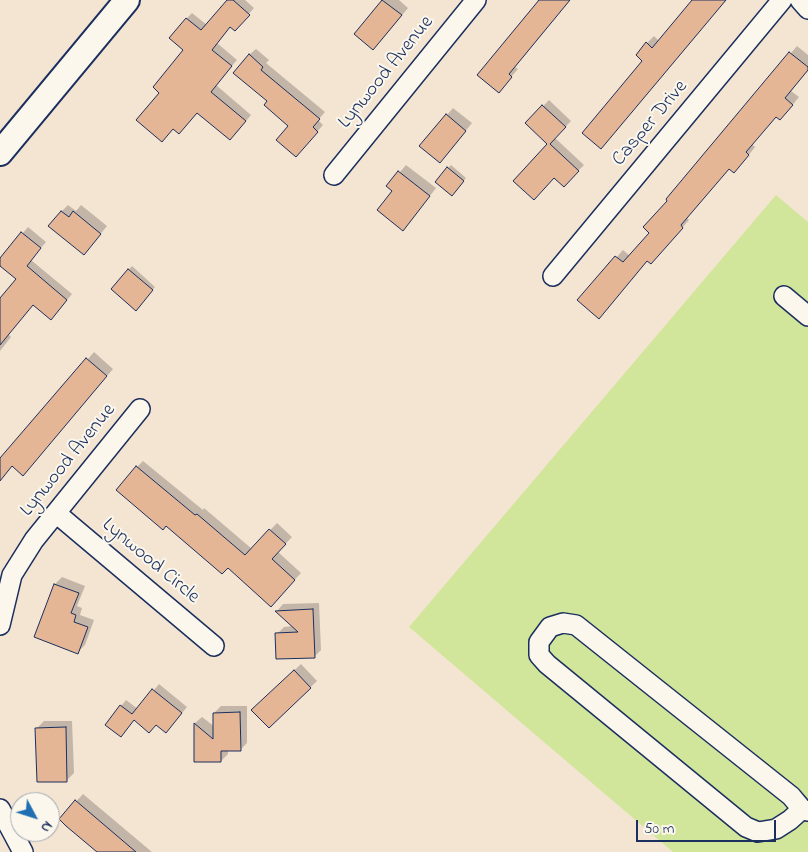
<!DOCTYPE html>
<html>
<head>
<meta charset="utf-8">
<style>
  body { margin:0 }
  #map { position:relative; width:808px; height:852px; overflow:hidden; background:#f4e4d2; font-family:"Indie Flower",sans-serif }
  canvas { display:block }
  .north { position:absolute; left:10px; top:792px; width:50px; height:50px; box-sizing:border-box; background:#fbf7ec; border:1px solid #a1a7b3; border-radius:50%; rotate:130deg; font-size:14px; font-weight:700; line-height:20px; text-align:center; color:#1b2f5e }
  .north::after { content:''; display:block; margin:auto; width:18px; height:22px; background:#1f6fb2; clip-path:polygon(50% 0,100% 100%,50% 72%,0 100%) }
  .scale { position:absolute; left:636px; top:820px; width:140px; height:22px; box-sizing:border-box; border:2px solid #1b2f5e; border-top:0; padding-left:6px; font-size:15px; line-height:18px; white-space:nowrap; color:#1b2f5e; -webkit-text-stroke:4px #fbf7ec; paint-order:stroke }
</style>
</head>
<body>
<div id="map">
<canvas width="808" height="852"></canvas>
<div class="north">N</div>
<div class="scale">50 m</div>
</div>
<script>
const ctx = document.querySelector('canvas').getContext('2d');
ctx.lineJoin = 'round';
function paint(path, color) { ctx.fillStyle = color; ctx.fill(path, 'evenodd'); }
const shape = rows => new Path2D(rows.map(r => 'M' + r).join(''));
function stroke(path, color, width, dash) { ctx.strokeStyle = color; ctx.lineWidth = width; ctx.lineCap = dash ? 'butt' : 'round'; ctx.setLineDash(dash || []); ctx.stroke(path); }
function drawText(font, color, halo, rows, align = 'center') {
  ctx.font = font + ' "Indie Flower",sans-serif'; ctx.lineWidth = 4; ctx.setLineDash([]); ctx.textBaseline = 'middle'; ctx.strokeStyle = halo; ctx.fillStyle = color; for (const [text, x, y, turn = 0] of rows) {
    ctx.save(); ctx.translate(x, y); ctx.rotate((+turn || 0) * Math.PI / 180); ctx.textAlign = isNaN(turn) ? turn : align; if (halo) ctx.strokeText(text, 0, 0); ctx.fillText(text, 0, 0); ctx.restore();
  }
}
const green = shape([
  [776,195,808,222,808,852,673,852,409,627]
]);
const shadow = shape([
  [229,0,245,0,254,8,240,24,231,26,217,43,237,60,216,85,251,115,236,133,161,93,185,50,187,18,192,13,207,25],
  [384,0,399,0,408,8,380,42,355,34],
  [537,0,570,0,515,67,518,69,498,92,540,2],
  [693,0,725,0,644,60,647,43,654,36,659,41],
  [797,46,808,55,808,70,791,91,799,97,787,112,776,116,752,144,755,147,741,165,729,168,687,218,689,220,657,256,648,260,606,310,579,300,623,250,630,256,651,233,668,200,667,199],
  [256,49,269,60,266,63,325,112,318,120,323,125,296,156,290,126,269,101,249,55],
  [549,100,571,121,555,138,584,165,564,185,549,144,527,123],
  [453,108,472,123,447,154,447,115],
  [406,165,436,188,410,222,394,191,388,186],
  [451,165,466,178,455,191,448,168],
  [68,205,76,211,81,205,107,226,90,247,61,212],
  [28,227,46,242,31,260,72,294,56,313,34,304,8,334,11,337,0,351,0,300,18,279,0,265,0,260],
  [132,266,155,287,139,306,112,289],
  [94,352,113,369,30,467,13,465,0,480,0,460],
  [143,461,203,510,204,508,252,549,277,523,292,537,278,552,301,573,277,599,137,467],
  [62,577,85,586,77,606,82,608,80,615,94,620,85,645,78,652,36,637,55,584],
  [319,603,321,650,314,657,277,634,284,627,294,626,277,611,283,604],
  [301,664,317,681,269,727,260,703],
  [159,684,187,707,172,725,134,719,121,735,121,706,126,700,138,709],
  [221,706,247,706,247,743,240,750,228,750,228,754,221,761,196,761,195,723,202,717,215,727,214,713],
  [44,721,72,721,74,773,67,780,37,728],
  [83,794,152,852,100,852,60,819]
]);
const building = shape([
  [227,0,233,0,250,15,235,31,230,27,212,50,232,66,211,92,246,121,230,140,197,113,179,134,173,129,162,142,136,120,159,93,153,87,183,50,169,38,186,18,201,30,227,0],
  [382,0,402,15,373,50,354,34,382,0],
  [539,0,570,0,509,74,512,77,499,93,477,75,539,0],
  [692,0,726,0,601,149,582,133,642,61,636,55,646,42,652,48,692,0],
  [789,52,808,67,808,70,785,98,793,105,780,120,776,117,746,152,749,155,734,173,729,169,681,225,683,228,651,264,647,261,599,319,577,300,615,256,623,262,649,233,643,227,667,201,666,199,789,52],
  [249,54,263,67,261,70,320,119,313,127,318,132,296,157,276,140,288,126,264,105,267,101,233,73,249,54],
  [542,105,566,127,550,144,579,171,564,187,554,178,534,200,513,181,547,144,525,123,542,105],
  [446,114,466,131,440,163,419,146,446,114],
  [447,167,464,181,452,196,435,182,447,167],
  [398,171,430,196,403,231,377,210,392,191,386,186,398,171],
  [61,211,69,217,73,211,101,234,84,255,48,226,61,211],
  [21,232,41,248,27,266,67,300,51,320,33,305,0,345,0,298,16,279,0,266,0,258,21,232],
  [128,269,153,290,136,311,111,289,128,269],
  [86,358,107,376,23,476,12,466,0,481,0,458,86,358],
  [136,466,195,515,197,514,245,555,269,529,286,544,272,559,295,580,271,607,228,568,222,574,166,526,163,530,116,490,136,466],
  [54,584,79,593,71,613,76,615,74,622,88,627,78,654,34,637,54,584],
  [313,609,315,658,276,659,275,633,298,632,275,611,313,609],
  [294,670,311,688,269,728,251,710,294,670],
  [152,689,182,713,166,733,156,725,149,733,134,720,121,737,105,725,120,705,132,714,152,689],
  [240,712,241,751,221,751,221,762,194,762,194,723,213,739,213,713,240,712],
  [66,727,67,782,37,782,35,728,66,727],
  [75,800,136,852,97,852,66,826,59,819,75,800]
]);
const minor = shape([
  [800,0,808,9],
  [334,175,476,0],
  [553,276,782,0],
  [784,296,808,316],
  [56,513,214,646],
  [0,625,12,575,34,540,140,409],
  [0,809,23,852],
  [802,809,790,820,776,829,758,832,746,827,547,664,539,655,539,642,550,627,563,623,576,625,791,796,802,809,808,811]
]);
const major = shape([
  [0,153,127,0]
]);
const streetNames = [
  ["Lynwood Avenue",387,73,-51],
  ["Casper Drive",651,124,-50],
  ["Lynwood Avenue",69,461,-51],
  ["Lynwood Circle",150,562,40]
];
paint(green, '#d1e69b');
paint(shadow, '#0003');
paint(building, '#e4b695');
stroke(building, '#1b2f5e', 1);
stroke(minor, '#1b2f5e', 22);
stroke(major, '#1b2f5e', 28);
stroke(minor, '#fbf7ec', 19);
stroke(major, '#fbf7ec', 24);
drawText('20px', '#1b2f5e', '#fbf7ec', streetNames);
</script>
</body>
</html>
